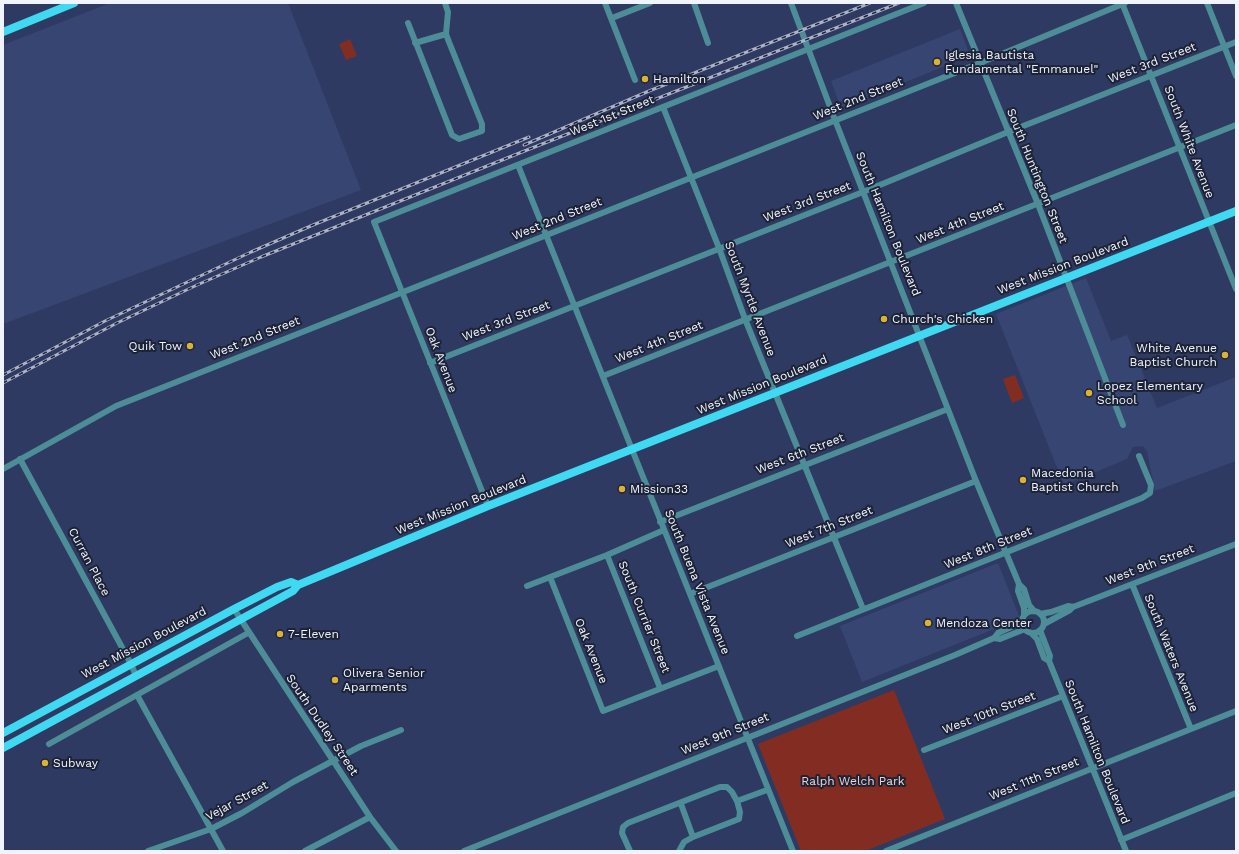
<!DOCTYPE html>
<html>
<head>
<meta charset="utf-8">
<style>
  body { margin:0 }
  #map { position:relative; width:1239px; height:854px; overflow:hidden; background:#2f3a63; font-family:"Work Sans",sans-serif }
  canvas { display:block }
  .frame { position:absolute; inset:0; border:4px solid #f0f4fe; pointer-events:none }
</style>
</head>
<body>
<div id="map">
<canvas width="1239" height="854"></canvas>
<div class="frame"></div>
</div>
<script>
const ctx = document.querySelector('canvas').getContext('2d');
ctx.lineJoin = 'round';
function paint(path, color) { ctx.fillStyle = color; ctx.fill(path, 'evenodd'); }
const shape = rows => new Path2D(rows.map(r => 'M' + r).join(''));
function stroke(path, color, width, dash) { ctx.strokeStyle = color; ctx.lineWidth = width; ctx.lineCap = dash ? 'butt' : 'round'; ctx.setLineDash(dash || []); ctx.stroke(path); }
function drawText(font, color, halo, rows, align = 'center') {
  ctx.font = font + ' "Work Sans",sans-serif'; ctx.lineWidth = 4; ctx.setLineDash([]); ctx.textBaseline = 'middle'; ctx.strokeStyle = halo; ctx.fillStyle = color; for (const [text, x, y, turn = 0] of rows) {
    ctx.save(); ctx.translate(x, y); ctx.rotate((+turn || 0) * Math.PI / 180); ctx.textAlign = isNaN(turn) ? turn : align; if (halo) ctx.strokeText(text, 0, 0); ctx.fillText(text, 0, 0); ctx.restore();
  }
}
const built = shape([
  [110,3,288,3,361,190,3,324,3,45],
  [960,29,970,56,841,108,831,81],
  [1086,278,1111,341,1127,335,1157,408,1236,377,1236,461,1155,491,1147,451,1143,446,1133,447,1127,459,1064,485,996,314],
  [998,563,1019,616,1019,619,862,682,840,626]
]);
const green = shape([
  [350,39,357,56,346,60,339,44],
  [1015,375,1024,398,1012,403,1003,379],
  [894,690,945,819,865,851,801,851,758,744]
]);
const minor = shape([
  [605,3,635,80],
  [694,3,708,43],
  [791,3,835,120,976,481,1019,584,1024,589,1029,605,1034,611],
  [956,3,1038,204,1123,425],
  [1122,3,1236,289],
  [1207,3,1236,76],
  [612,18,650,3],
  [408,23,452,135,459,139,482,131,482,124,449,42,446,34,448,12,445,3],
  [415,43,446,34],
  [663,107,719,248,745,319,863,609],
  [518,165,793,851],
  [430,363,863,192,1008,132,1236,42],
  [603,376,1236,125],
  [20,459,131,664,136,676],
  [3,469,116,406,980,63,1125,3],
  [488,506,374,222,924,3],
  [660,522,948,409],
  [607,555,660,688],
  [550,577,603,711,719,666],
  [1019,584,1018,591,1024,608,1024,615],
  [1132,584,1191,729],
  [527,586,607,555,664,530],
  [690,594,976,481],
  [234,609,370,817,396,851],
  '1022 622a11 11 0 1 1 22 0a11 11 0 1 1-22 0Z',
  [1040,614,1051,612,1068,606,1073,607,1236,544],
  [1044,624,1070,610,1073,607],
  [1040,630,1050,656,1049,661,1126,851],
  [1031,633,1037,639,1044,658,1049,661],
  [797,636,1142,498,1150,493,1151,485,1139,456],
  [994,638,1000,639,1025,629],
  [137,695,223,851],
  [49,744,248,633],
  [924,750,1063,696],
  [737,801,767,790],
  [681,804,693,837],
  [1121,840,1236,793],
  [148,851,211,829,242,813,293,782,361,746,401,730],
  [305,851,370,817],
  [464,851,955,655,994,638,998,633,1022,622],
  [630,851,622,833,623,827,628,823,720,787,727,787,732,792,737,801,740,812,739,819,693,837,684,842,679,851],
  [886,851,1236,711]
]);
const major = shape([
  [3,32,74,3],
  [3,733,234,609,277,587,291,582,298,585],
  [3,748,293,591,298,585,488,506,1236,211]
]);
const rail = shape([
  [524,145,649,91,870,3],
  [3,375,105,321,251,252,313,225,529,137],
  [3,383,117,323,197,285,261,257,522,152,899,3]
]);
const markers = [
  [937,62,4,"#dbb233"],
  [645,79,4,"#dbb233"],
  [884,319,4,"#dbb233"],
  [190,346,4,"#dbb233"],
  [1225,355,4,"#dbb233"],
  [1089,393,4,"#dbb233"],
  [1023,480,4,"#dbb233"],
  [622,489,4,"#dbb233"],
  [928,623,4,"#dbb233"],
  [280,634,4,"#dbb233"],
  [335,680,4,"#dbb233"],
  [45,763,4,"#dbb233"]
];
const poiNames = [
  ["Iglesia Bautista",945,55],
  ["Fundamental \"Emmanuel\"",945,69],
  ["Hamilton",653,79],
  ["Church's Chicken",892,319],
  ["Quik Tow",182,346,"right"],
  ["White Avenue",1217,348,"right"],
  ["Baptist Church",1217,362,"right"],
  ["Lopez Elementary",1097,386],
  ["School",1097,400],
  ["Macedonia",1031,473],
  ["Baptist Church",1031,487],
  ["Mission33",630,489],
  ["Mendoza Center",936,623],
  ["7-Eleven",288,634],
  ["Olivera Senior",343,673],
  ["Aparments",343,687],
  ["Subway",53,763]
];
const streetNames = [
  ["West 3rd Street",1152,63,-21],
  ["West 2nd Street",858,99,-22],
  ["West 1st Street",612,116,-22],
  ["South White Avenue",1189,142,69],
  ["South Huntington Street",1037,176,68],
  ["West 3rd Street",807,202,-21],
  ["West 2nd Street",557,219,-22],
  ["West 4th Street",960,223,-22],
  ["South Hamilton Boulevard",888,224,68],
  ["West Mission Boulevard",1063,266,-21],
  ["South Myrtle Avenue",750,299,69],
  ["West 3rd Street",506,321,-21],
  ["West 2nd Street",255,338,-22],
  ["West 4th Street",659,342,-22],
  ["Oak Avenue",441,360,69],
  ["West Mission Boulevard",762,385,-22],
  ["West 6th Street",800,454,-21],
  ["West Mission Boulevard",461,505,-22],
  ["West 7th Street",829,527,-22],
  ["West 8th Street",988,548,-22],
  ["Curran Place",89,562,62],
  ["West 9th Street",1150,565,-21],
  ["South Buena Vista Avenue",697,582,68],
  ["South Currier Street",644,617,68],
  ["West Mission Boulevard",144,643,-28],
  ["Oak Avenue",591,651,68],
  ["South Waters Avenue",1171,653,68],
  ["West 10th Street",989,713,-21],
  ["South Dudley Street",322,725,56],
  ["West 9th Street",725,734,-22],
  ["South Hamilton Boulevard",1097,752,68],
  ["West 11th Street",1034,779,-22],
  ["Vejar Street",237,801,-29]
];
const parkNames = [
  ["Ralph Welch Park",853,781]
];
paint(built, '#374573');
paint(green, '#832d22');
stroke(minor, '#4c8d98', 6);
stroke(major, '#3fdaf2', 8);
stroke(rail, '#acb3c8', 3);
stroke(rail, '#1d2336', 1.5, [4.5]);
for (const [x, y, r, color] of markers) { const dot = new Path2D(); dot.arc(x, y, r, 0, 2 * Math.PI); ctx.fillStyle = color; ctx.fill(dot); stroke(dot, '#1d2336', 1.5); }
drawText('12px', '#f0f4fe', '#1d2336', poiNames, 'left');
drawText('12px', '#f0f4fe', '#1d2336', streetNames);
drawText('12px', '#f1d1cc', '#1d2336', parkNames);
</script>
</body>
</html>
